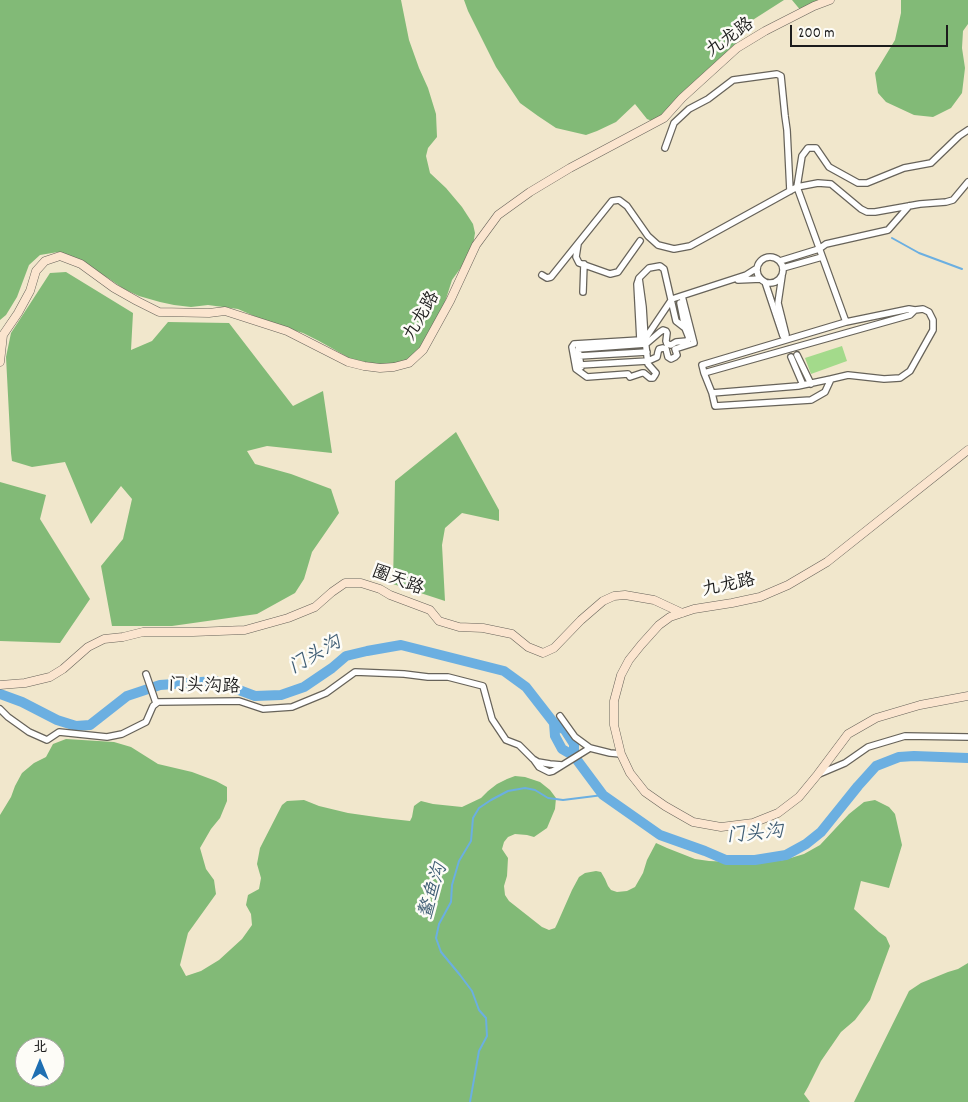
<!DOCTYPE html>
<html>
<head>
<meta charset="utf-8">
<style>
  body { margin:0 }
  #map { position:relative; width:968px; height:1102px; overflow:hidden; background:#f1e7cc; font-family:Dekko,"LXGW WenKai TC",sans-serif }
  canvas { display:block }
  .north { position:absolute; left:15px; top:1037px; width:50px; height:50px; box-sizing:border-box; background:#fdfcf7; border:1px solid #a3a29f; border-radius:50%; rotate:0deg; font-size:14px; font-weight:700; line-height:20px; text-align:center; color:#1c1c1c }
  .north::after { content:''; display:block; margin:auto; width:18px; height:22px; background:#1f6fb2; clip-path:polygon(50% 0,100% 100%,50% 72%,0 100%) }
  .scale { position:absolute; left:790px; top:25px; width:158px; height:22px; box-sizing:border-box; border:2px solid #1c1c1c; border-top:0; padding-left:6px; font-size:15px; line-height:18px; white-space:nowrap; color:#1c1c1c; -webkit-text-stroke:4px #fdfcf7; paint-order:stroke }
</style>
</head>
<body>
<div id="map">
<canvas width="968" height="1102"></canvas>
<div class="north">北</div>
<div class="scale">200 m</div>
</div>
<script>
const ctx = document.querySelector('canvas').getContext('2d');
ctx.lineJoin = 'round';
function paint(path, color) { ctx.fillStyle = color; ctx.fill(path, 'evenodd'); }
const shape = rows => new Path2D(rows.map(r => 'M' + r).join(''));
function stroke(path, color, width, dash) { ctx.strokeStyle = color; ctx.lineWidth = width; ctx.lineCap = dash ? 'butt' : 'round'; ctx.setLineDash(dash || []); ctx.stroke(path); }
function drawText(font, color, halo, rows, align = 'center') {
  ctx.font = font + ' Dekko,"LXGW WenKai TC",sans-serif'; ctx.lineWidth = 5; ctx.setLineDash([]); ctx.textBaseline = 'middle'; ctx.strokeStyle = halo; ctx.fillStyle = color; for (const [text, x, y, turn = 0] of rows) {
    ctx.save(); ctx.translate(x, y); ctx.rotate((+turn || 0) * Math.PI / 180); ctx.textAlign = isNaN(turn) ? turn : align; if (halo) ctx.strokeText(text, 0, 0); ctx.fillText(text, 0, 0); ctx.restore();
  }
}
const green = shape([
  [842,346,847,361,811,374,805,358]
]);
const forest = shape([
  [0,0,401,0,409,40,419,68,428,88,436,114,437,137,428,148,426,156,430,173,446,188,462,207,473,224,475,233,472,252,452,280,445,302,427,342,403,367,360,364,319,341,303,333,270,323,238,309,208,305,191,307,174,305,160,302,139,296,124,289,108,278,74,259,58,252,40,255,29,265,17,297,6,315,0,320],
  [464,0,784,0,737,30,736,45,657,123,647,119,635,104,616,122,597,131,586,135,556,128,538,116,520,103,496,67,468,11],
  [792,0,823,0,802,12],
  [901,0,968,0,968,24,963,31,962,48,965,68,962,93,951,108,933,117,914,115,886,102,878,93,875,73,895,40,901,13],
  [66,272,133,313,131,350,152,341,168,322,229,323,293,406,323,391,332,453,267,446,247,451,255,464,291,474,331,489,339,513,312,552,304,579,295,593,257,614,172,626,112,626,101,566,123,539,132,499,121,486,91,524,65,462,32,467,12,461,11,453,6,357,11,333,50,273],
  [456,432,499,510,499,521,462,513,445,528,442,545,445,601,393,584,395,481],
  [0,482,46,495,40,519,90,599,60,643,0,641],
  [66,739,114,742,131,747,158,764,192,772,216,781,227,787,227,801,220,818,211,829,200,848,206,869,214,880,216,894,188,933,180,965,186,976,201,971,219,960,242,939,252,925,251,914,246,905,248,895,259,889,261,878,257,864,260,848,282,805,287,801,304,800,319,806,348,813,383,818,410,821,412,817,414,806,418,803,421,801,433,804,462,807,481,798,488,791,497,784,507,779,515,776,525,777,540,782,550,790,556,798,555,809,547,828,534,837,527,835,515,834,508,837,504,842,502,849,508,858,507,876,504,886,505,895,509,901,542,927,549,930,555,928,557,924,572,890,579,877,585,873,596,871,601,872,605,879,608,886,611,890,617,892,627,891,635,887,643,873,647,860,656,843,667,848,695,859,709,861,755,863,784,860,804,854,820,845,849,814,864,802,875,800,889,807,895,814,902,845,889,888,861,881,854,909,879,932,886,937,890,946,870,1000,855,1020,841,1032,821,1061,808,1087,804,1094,810,1102,0,1102,0,815,11,797,15,786,22,773,34,763,46,757,53,744],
  [25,1047,55,1047,55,1077,25,1077],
  [968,963,968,1102,854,1102,909,991,921,983,948,972,958,969]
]);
const stream = shape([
  [892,238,919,253,962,269],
  [470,1102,479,1051,487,1036,486,1018,479,1010,472,991,460,975,441,952,436,938,439,924,451,902,452,885,459,861,471,841,473,818,479,808,491,800,508,791,525,788,535,790,548,798,563,800,603,795]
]);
const river = shape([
  [0,694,22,702,57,720,76,726,90,725,127,696,160,685,215,681,255,696,281,695,304,687,332,668,346,656,367,651,401,645,504,671,526,687,554,723,555,736,562,749,574,756,603,795,660,835,705,851,726,860,755,860,786,855,806,844,821,832,858,786,876,766,899,757,914,756,968,758],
  [554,723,565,730,574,744,574,756]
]);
const streetTunnel = shape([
  [783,338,791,357]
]);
const street = shape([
  [665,148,674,123,689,109,708,99,733,80,777,74,781,76,785,116,787,130,790,191],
  [578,244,576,257,579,263,610,274,618,272,640,241],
  '757 270a13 13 0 1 1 26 0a13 13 0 1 1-26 0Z',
  [780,261,819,249,826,244,888,230,909,206],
  [783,268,822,257],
  [542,275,547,278,551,277,612,201,619,200,627,206,648,236,658,245,674,249,690,246,797,187,818,183,831,184,861,209,867,212,875,212,920,204,946,202,953,200,968,182],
  [782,276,778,303,786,335],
  [639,278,649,268,660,266,664,269,676,321,685,328,680,303],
  [738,280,761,279],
  [765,282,783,336],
  [583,292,584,264],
  [846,322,797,187,802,156,808,148,816,148,829,167,858,183,867,183,904,168,931,163,959,136,968,130],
  [640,340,637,284,639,278,643,307,645,339,648,364,656,373,655,375,653,378,650,378,644,373,642,373,630,377,628,374,587,377,576,369,572,347,574,344,640,340,645,339,672,299,746,275,757,268],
  [797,355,811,384],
  [579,356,647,352],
  [791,357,803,385],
  [580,365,648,361,657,357,658,352,659,349,663,348,666,349,668,357,671,359,675,357,677,355,675,349,694,343,682,296],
  [581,367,578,349,646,344,660,332,663,330,666,331,667,333,666,341,667,344,671,345,676,342,687,341,689,338,685,328],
  [704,373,910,315,915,310,909,309,846,322,702,365,704,373,712,393,715,406,811,400,825,392,831,379,798,386,712,393],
  [831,379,848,375,884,379,900,378,910,371,933,330,933,320,929,312,923,309,915,310],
  [146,674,156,703],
  [0,709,8,717,29,732,47,740,59,732,107,737,122,734,146,722,153,706,158,702,239,701,263,709,292,707,326,693,355,672,404,674,428,677,448,677,483,686,492,719,506,740,519,745,533,759,538,762,550,764,562,765],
  [560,716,575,737,590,748,610,753,621,754],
  [534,760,539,767,549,772,553,771,590,748],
  [819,774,845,763,868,747,905,736,968,737]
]);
const secondary = shape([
  [0,362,3,335,18,313,30,291,36,271,45,261,60,256,81,264,114,288,137,301,159,312,209,313,225,311,287,331,348,362,364,366,380,368,394,367,409,363,423,350,450,301,476,245,498,215,530,192,570,168,664,118,682,98,737,48,765,31,814,6,830,0],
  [968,450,827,562,788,585,760,597,732,603,694,609,670,617,659,625,641,645,629,660,621,675,614,701,614,725,621,754,630,773,645,792,665,806,693,822,721,827,753,823,778,813,799,797,818,774,848,734,876,718,920,705,968,696],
  [0,685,25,683,50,677,63,669,88,647,104,639,123,637,143,632,193,632,245,630,288,618,315,607,332,592,345,583,361,583,380,589,390,595,430,610,439,621,459,627,483,628,512,634,528,647,543,653,554,648,581,620,603,601,614,596,625,595,654,600,682,613]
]);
const streetNames = [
  ["九龙路",731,39,-36],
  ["九龙路",423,317,-60],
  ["圈天路",397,582,21],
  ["九龙路",729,587,-12],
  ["门头沟路",204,688,2]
];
const waterNames = [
  ["门头沟",316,657,-30],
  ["门头沟",755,836,-5],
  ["鳌鱼沟",435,892,-73]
];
paint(green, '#a3da8b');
paint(forest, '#82ba77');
stroke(stream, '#6bafe1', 2);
stroke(river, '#6bafe1', 10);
stroke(streetTunnel, '#c6bea9', 5.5, [5.5, 3]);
stroke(street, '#67635a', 8);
stroke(secondary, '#67635a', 9);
stroke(street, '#fff', 5.5);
stroke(secondary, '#fbe5cf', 8);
drawText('18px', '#1c1c1c', '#fdfcf7', streetNames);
drawText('italic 19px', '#405e75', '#fdfcf7', waterNames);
</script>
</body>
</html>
